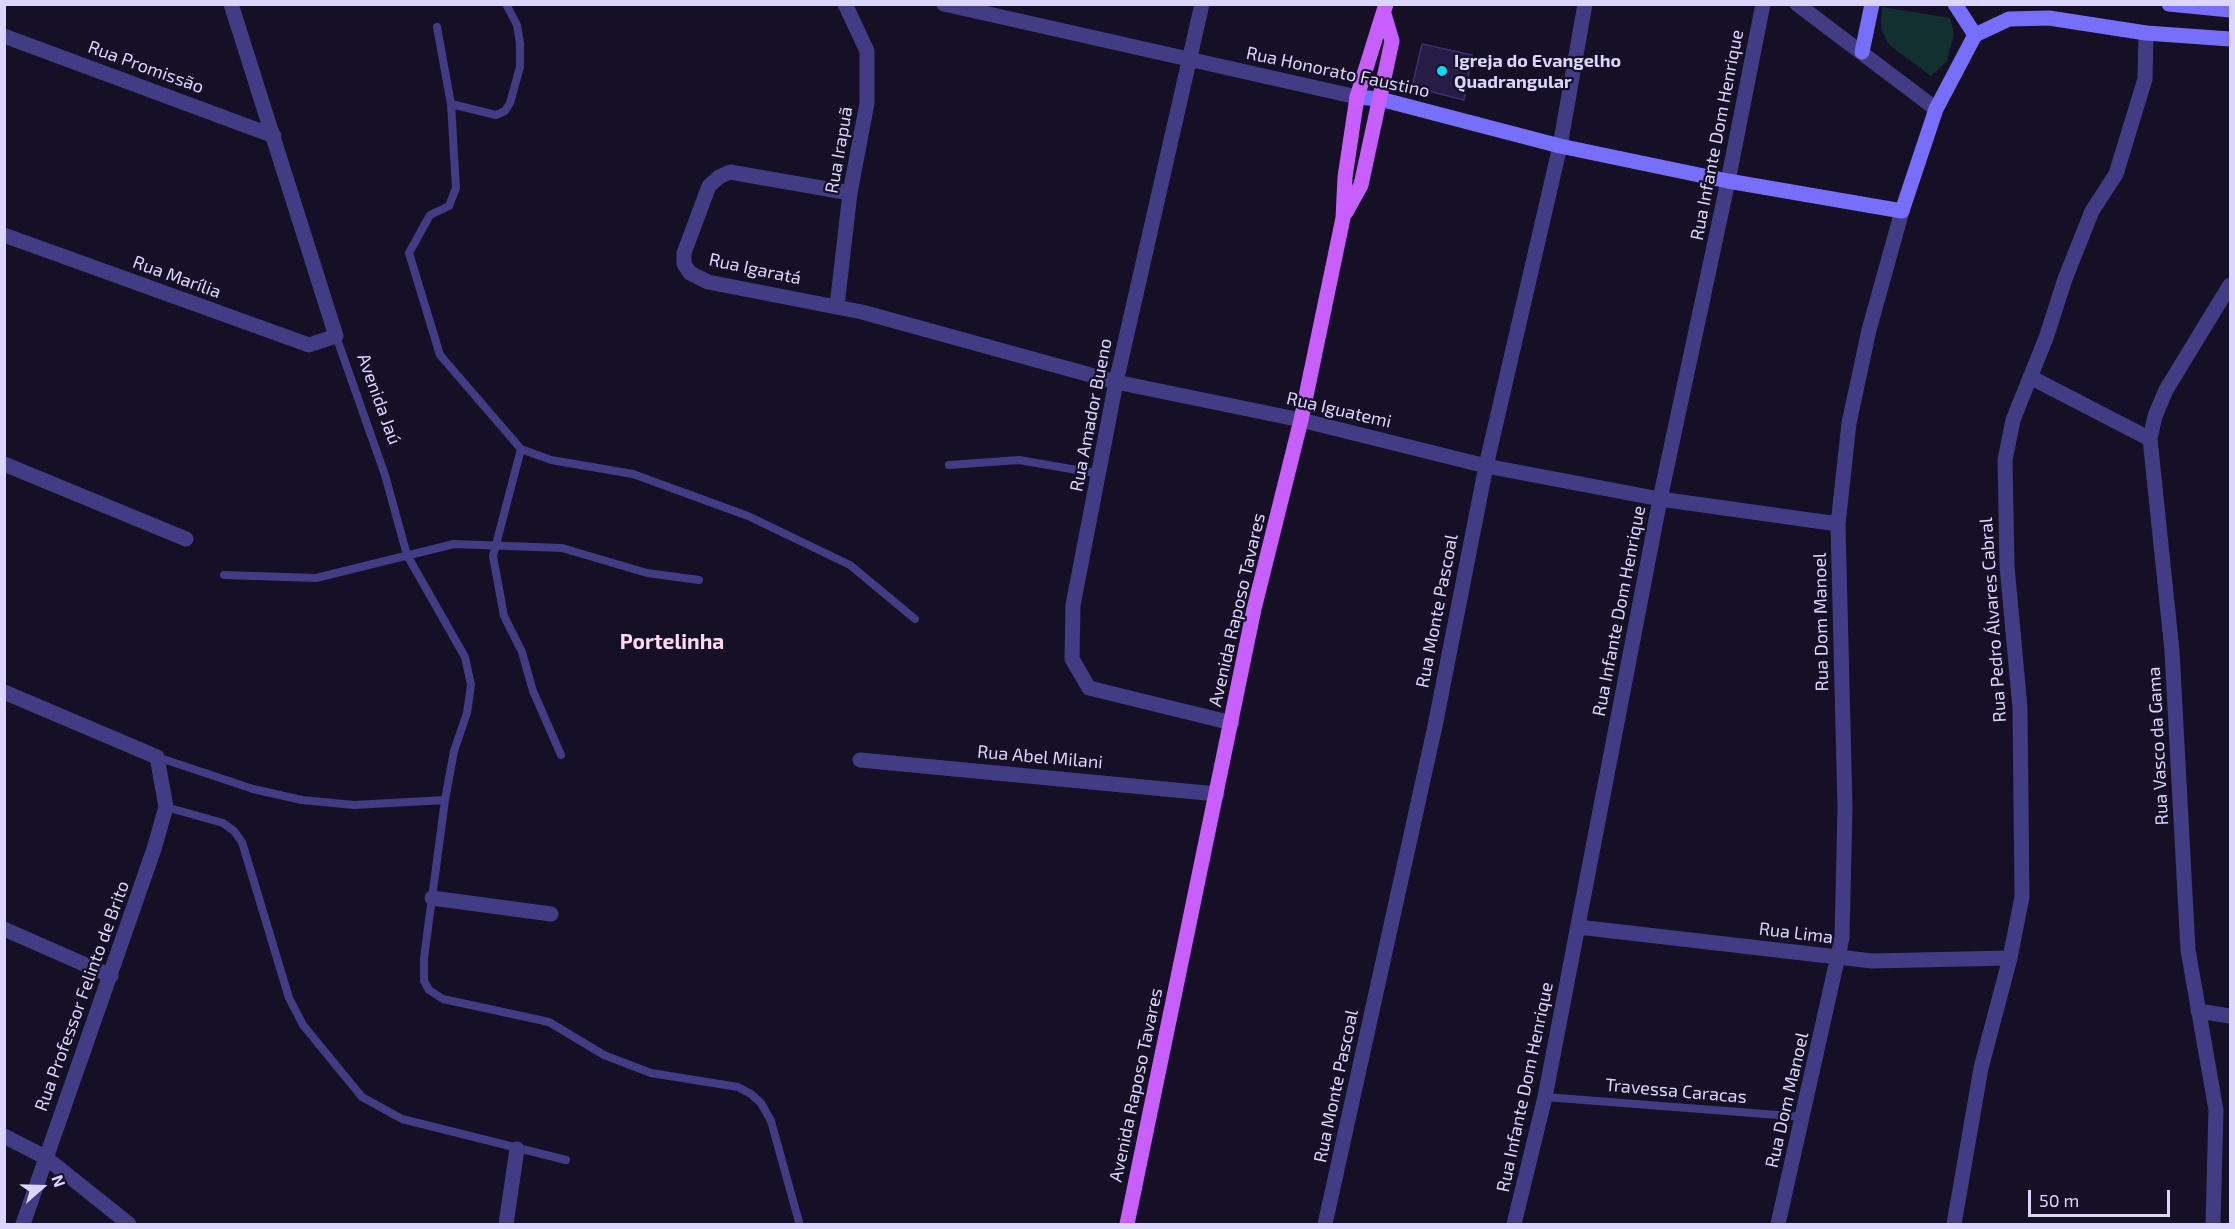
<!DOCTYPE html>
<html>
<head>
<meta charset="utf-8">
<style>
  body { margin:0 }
  #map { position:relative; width:2235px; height:1229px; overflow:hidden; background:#151026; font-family:"Exo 2",sans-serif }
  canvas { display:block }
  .frame { position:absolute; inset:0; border:6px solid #dcd6fe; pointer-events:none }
  .north { position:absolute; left:12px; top:1157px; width:60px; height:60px; -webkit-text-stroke:4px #151026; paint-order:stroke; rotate:70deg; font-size:16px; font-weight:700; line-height:24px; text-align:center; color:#dcd6fe }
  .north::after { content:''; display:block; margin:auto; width:21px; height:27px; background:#dcd6fe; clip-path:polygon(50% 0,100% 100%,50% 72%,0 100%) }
  .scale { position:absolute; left:2028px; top:1190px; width:142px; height:27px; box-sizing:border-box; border:3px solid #dcd6fe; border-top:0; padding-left:8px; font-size:18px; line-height:21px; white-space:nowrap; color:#dcd6fe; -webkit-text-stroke:4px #151026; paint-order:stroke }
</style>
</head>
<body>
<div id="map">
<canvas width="2235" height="1229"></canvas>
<div class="frame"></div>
<div class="north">N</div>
<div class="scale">50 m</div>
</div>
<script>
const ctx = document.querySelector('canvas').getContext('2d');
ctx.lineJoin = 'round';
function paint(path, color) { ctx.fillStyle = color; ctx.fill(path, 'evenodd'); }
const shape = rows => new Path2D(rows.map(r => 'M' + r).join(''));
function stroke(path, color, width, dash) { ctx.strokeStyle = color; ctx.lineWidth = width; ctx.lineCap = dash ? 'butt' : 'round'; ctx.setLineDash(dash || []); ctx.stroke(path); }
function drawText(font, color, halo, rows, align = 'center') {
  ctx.font = font + ' "Exo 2",sans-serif'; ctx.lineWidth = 4.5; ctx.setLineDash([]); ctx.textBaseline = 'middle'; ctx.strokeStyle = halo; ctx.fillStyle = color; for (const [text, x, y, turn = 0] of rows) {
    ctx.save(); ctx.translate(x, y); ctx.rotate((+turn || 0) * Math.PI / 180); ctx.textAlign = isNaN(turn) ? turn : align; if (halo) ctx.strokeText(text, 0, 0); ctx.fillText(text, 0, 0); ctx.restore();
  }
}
const green = shape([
  [1882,7,1950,18,1954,34,1947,61,1931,76,1888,44,1881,27]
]);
const building = shape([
  [1422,44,1472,55,1464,100,1412,87,1422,44]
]);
const lane = shape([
  [437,27,451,104,456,188,449,206,430,215,409,253,440,355,521,449,551,460,633,474,748,516,850,565,915,619],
  [451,104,496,115,505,111,510,103,520,67,520,43,517,25,506,4],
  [336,336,385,475,407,555,465,657,471,685,467,713,454,751,445,800,424,958,424,981,429,990,443,999,549,1022,604,1055,651,1073,738,1087,751,1094,761,1103,771,1121,799,1222],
  [521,449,493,556,504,616,522,652,533,691,561,755],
  [949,465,1019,460,1100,474],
  [224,575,316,578,454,544,562,548,647,573,699,580],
  [157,757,253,789,302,800,354,805,445,800],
  [166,807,223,823,234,831,242,842,289,998,303,1025,362,1097,402,1119,566,1160],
  [1545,1097,1804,1117]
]);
const street = shape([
  [944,4,1357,97],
  [1202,4,1116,382,1073,605,1072,659,1089,688,1232,723],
  [1797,4,1936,109],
  [4,36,274,136],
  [850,193,730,172,719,177,709,186,684,253,684,264,690,273,708,282,862,312,1116,382,1301,420,1486,466,1660,499,1838,524],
  [4,235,309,345,336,336,231,4],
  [837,306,850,193,867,103,867,51,845,4],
  [2030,377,2150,439],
  [4,464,186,539],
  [4,692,157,757,166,807,154,849,23,1224],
  [860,760,1217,794],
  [432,898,551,914],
  [1578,927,1872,961,2010,958],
  [4,929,111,976],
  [2198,1011,2230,1016],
  [4,1136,45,1157,129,1224],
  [506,1224,517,1149],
  [1325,1224,1435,726,1486,466,1560,146,1585,4],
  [1514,1224,1545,1097,1660,499,1728,181,1763,4],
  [1778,1224,1842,938,1845,808,1838,524,1849,423,1869,330,1902,211],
  [1954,1224,1981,1068,2010,958,2022,897,2020,708,2007,566,2005,460,2013,420,2046,338,2065,279,2092,211,2116,174,2145,79,2146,33],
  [2213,1224,2216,1110,2188,950,2172,651,2150,439,2155,416,2166,390,2230,285]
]);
const secondary = shape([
  [1955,4,1975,35],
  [2169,4,2230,10],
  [1975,35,2009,19,2049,18,2146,33,2230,39],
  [1862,52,1872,4],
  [1357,97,1380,99,1560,146,1728,181,1902,211,1936,109,1975,35]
]);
const primary = shape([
  [1346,212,1361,185,1392,41,1384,14],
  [1127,1224,1254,609,1301,420,1343,218,1345,177,1357,97,1386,4]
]);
const markers = [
  [1442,71,6,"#05d8fb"]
];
const poiNames = [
  ["Igreja do Evangelho",1454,61],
  ["Quadrangular",1454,82]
];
const streetNames = [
  ["Rua Promissão",146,67,20],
  ["Rua Honorato Faustino",1338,72,12],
  ["Rua Infante Dom Henrique",1717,135,-79],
  ["Rua Irapuã",839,150,-80],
  ["Rua Igaratá",755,269,12],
  ["Rua Marília",177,277,20],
  ["Avenida Jaú",379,399,70],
  ["Rua Iguatemi",1339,410,13],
  ["Rua Amador Bueno",1091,415,-79],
  ["Avenida Raposo Tavares",1237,610,-77],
  ["Rua Monte Pascoal",1437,611,-79],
  ["Rua Infante Dom Henrique",1619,611,-79],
  ["Rua Pedro Álvares Cabral",1993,620,-94],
  ["Rua Dom Manoel",1821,622,-91],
  ["Rua Vasco da Gama",2158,746,-93],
  ["Rua Abel Milani",1040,757,5],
  ["Rua Lima",1796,933,7],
  ["Rua Professor Felinto de Brito",82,996,-70],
  ["Avenida Raposo Tavares",1136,1085,-78],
  ["Rua Monte Pascoal",1336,1086,-78],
  ["Rua Infante Dom Henrique",1525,1087,-78],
  ["Travessa Caracas",1676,1091,5],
  ["Rua Dom Manoel",1787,1100,-77]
];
const quarterNames = [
  ["Portelinha",672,642]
];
paint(green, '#133030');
paint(building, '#261c47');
stroke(building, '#3f2e73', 1.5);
stroke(lane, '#413c84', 8);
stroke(street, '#413c84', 15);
stroke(secondary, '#786efc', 15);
stroke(primary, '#c85ffc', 15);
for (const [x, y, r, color] of markers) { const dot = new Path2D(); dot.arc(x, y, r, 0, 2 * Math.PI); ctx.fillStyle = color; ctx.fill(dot); stroke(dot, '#151026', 2); }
drawText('bold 18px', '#dcd6fe', '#151026', poiNames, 'left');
drawText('18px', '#dcd6fe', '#151026', streetNames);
drawText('bold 21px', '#fed8ef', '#151026', quarterNames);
</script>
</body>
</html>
